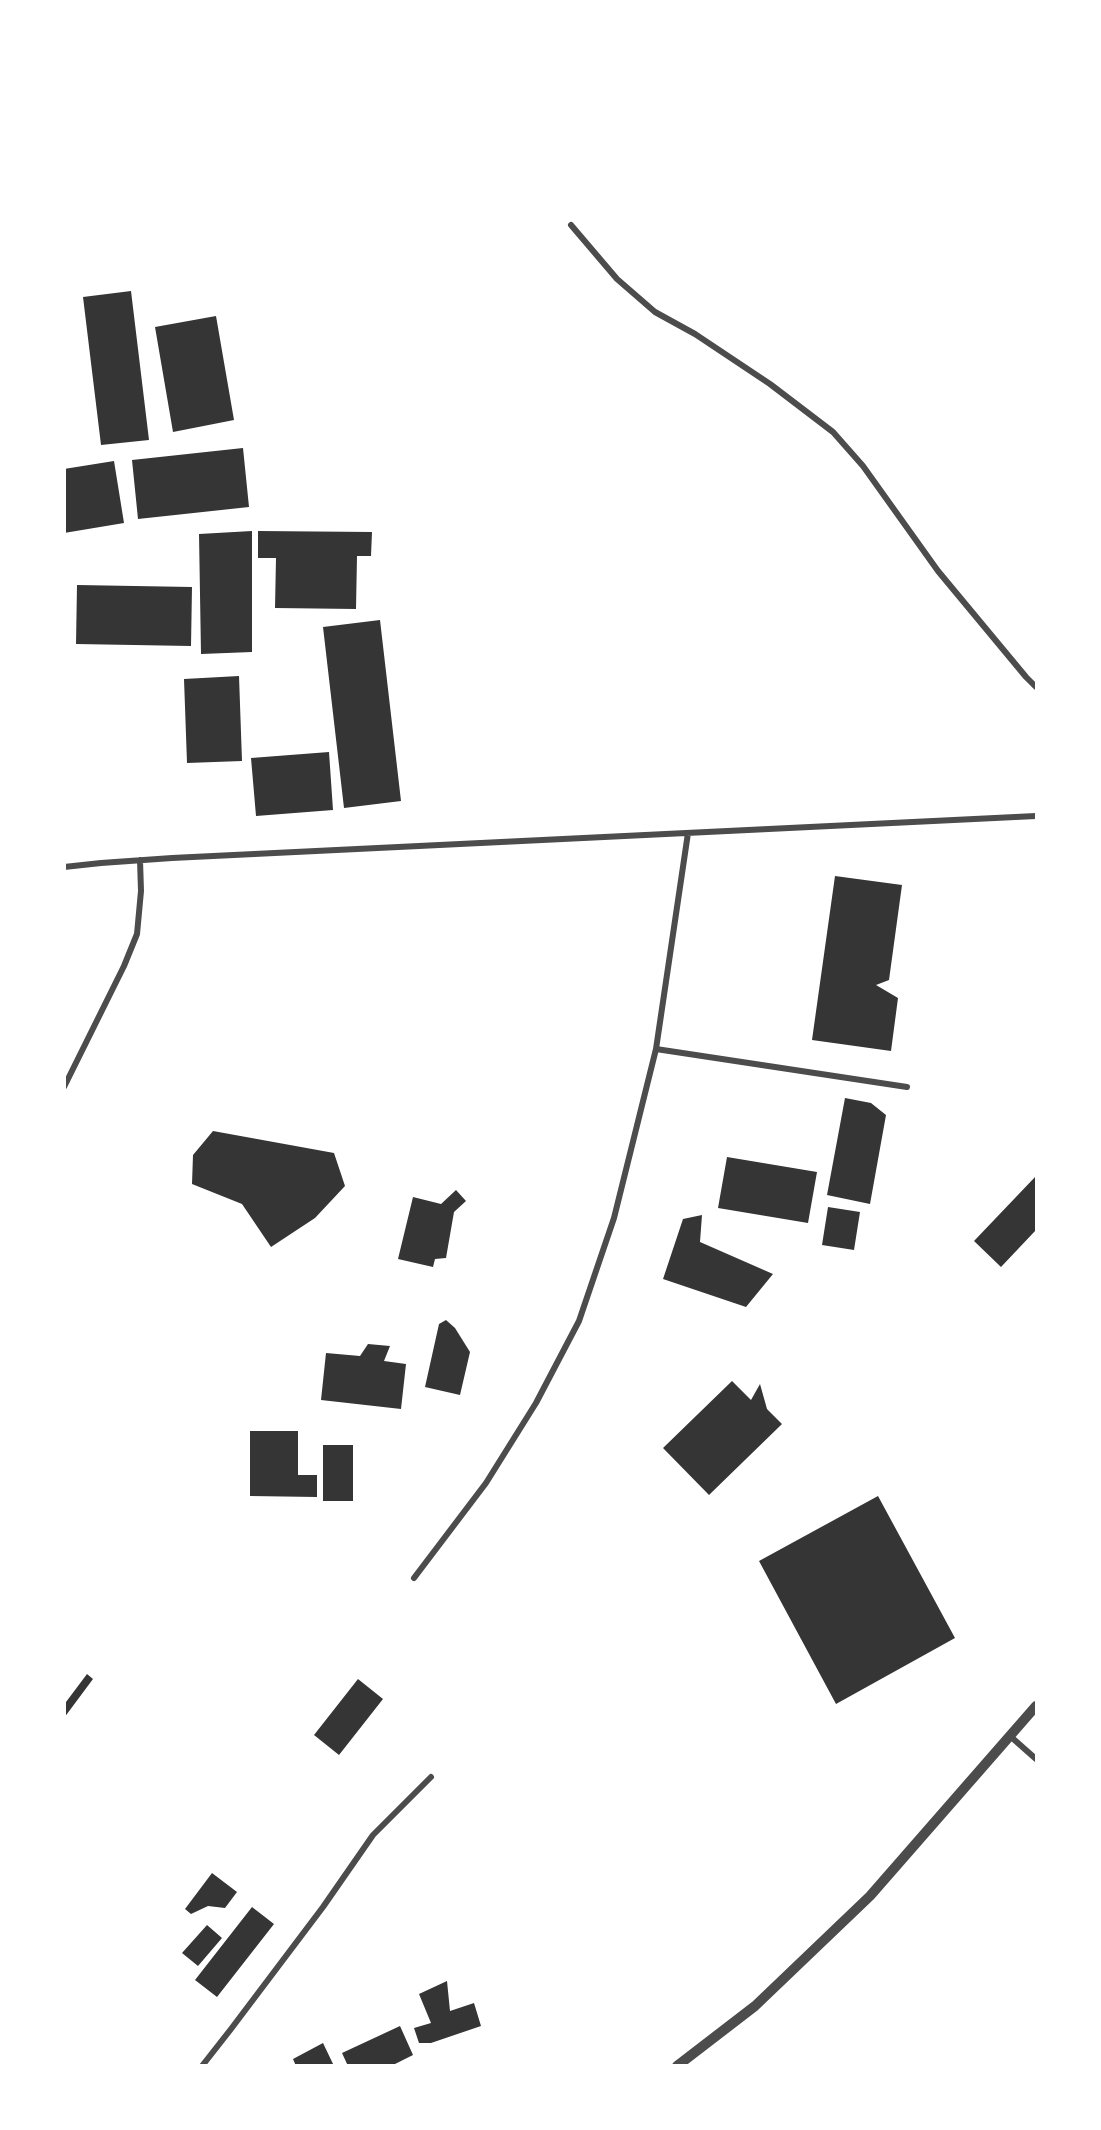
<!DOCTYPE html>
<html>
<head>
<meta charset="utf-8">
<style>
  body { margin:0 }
  #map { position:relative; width:1101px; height:2130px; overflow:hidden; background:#fff; font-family:"PT Serif",serif }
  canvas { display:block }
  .frame { position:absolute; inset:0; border:66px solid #fff; pointer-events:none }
</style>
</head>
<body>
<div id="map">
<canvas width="1101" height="2130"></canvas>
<div class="frame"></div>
</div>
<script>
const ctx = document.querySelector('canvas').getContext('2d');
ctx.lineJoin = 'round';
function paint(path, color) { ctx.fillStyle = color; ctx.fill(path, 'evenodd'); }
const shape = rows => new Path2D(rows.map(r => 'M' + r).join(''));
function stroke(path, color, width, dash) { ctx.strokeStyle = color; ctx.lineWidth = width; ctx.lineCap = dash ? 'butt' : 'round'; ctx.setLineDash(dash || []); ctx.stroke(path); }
const building = shape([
  [131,291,149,440,101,445,83,297],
  [216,316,234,420,173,432,155,327],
  [243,448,249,507,138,519,132,460],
  [114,461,124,523,64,533,64,469],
  [252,531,252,652,201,654,199,534],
  [258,531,372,532,371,556,357,556,356,609,275,608,276,558,258,558],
  [77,585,192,587,191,646,76,644],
  [380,620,401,801,344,808,323,627],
  [239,676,242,761,187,763,184,679],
  [329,752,333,810,256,816,251,758],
  [835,876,902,885,889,980,876,985,898,998,891,1051,812,1040],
  [845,1098,871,1103,886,1115,870,1204,827,1195],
  [213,1131,334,1153,345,1186,315,1218,271,1247,242,1204,192,1184,193,1155],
  [727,1157,817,1172,808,1223,718,1208],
  [1036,1176,1036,1230,1001,1267,974,1241],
  [456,1190,466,1201,454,1212,446,1258,435,1259,433,1267,398,1259,413,1197,441,1204],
  [828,1207,860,1212,854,1250,822,1245],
  [702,1215,700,1242,773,1274,746,1307,663,1279,683,1219],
  [446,1320,455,1328,470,1352,460,1395,425,1387,439,1324],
  [368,1344,390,1346,384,1361,406,1364,401,1409,321,1400,326,1353,360,1356],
  [732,1381,751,1400,760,1384,767,1409,782,1424,709,1495,663,1448],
  [250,1431,298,1431,298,1475,317,1475,317,1497,250,1496],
  [323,1445,353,1445,353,1501,323,1501],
  [878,1496,955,1638,836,1704,759,1561],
  [87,1674,93,1679,64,1718,64,1701,66,1702],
  [358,1679,383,1699,339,1755,314,1735],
  [212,1873,237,1892,225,1908,208,1906,191,1914,185,1909],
  [252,1907,274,1924,217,1997,195,1980],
  [207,1925,222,1938,198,1966,182,1953],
  [447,1981,450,2011,474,2003,481,2026,431,2043,419,2043,414,2028,431,2023,419,1994],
  [400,2026,413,2055,391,2066,348,2066,342,2053],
  [323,2043,334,2066,296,2066,293,2059]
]);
const minor = shape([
  [571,225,617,279,655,312,695,334,770,384,833,432,863,466,938,571,1026,677,1036,687],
  [64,867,101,863,172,858,1036,816],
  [656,1049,907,1087],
  [64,1087,124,966,137,934,141,891,140,860],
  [414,1578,486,1483,536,1403,579,1321,614,1218,656,1049,688,833],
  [1010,1736,1036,1759],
  [202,2066,231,2029,323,1907,373,1835,431,1777]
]);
const tertiary = shape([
  [677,2066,755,2006,870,1896,1036,1706]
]);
paint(building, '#353535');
stroke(minor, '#4c4c4c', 6);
stroke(tertiary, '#4c4c4c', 10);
</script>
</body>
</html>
